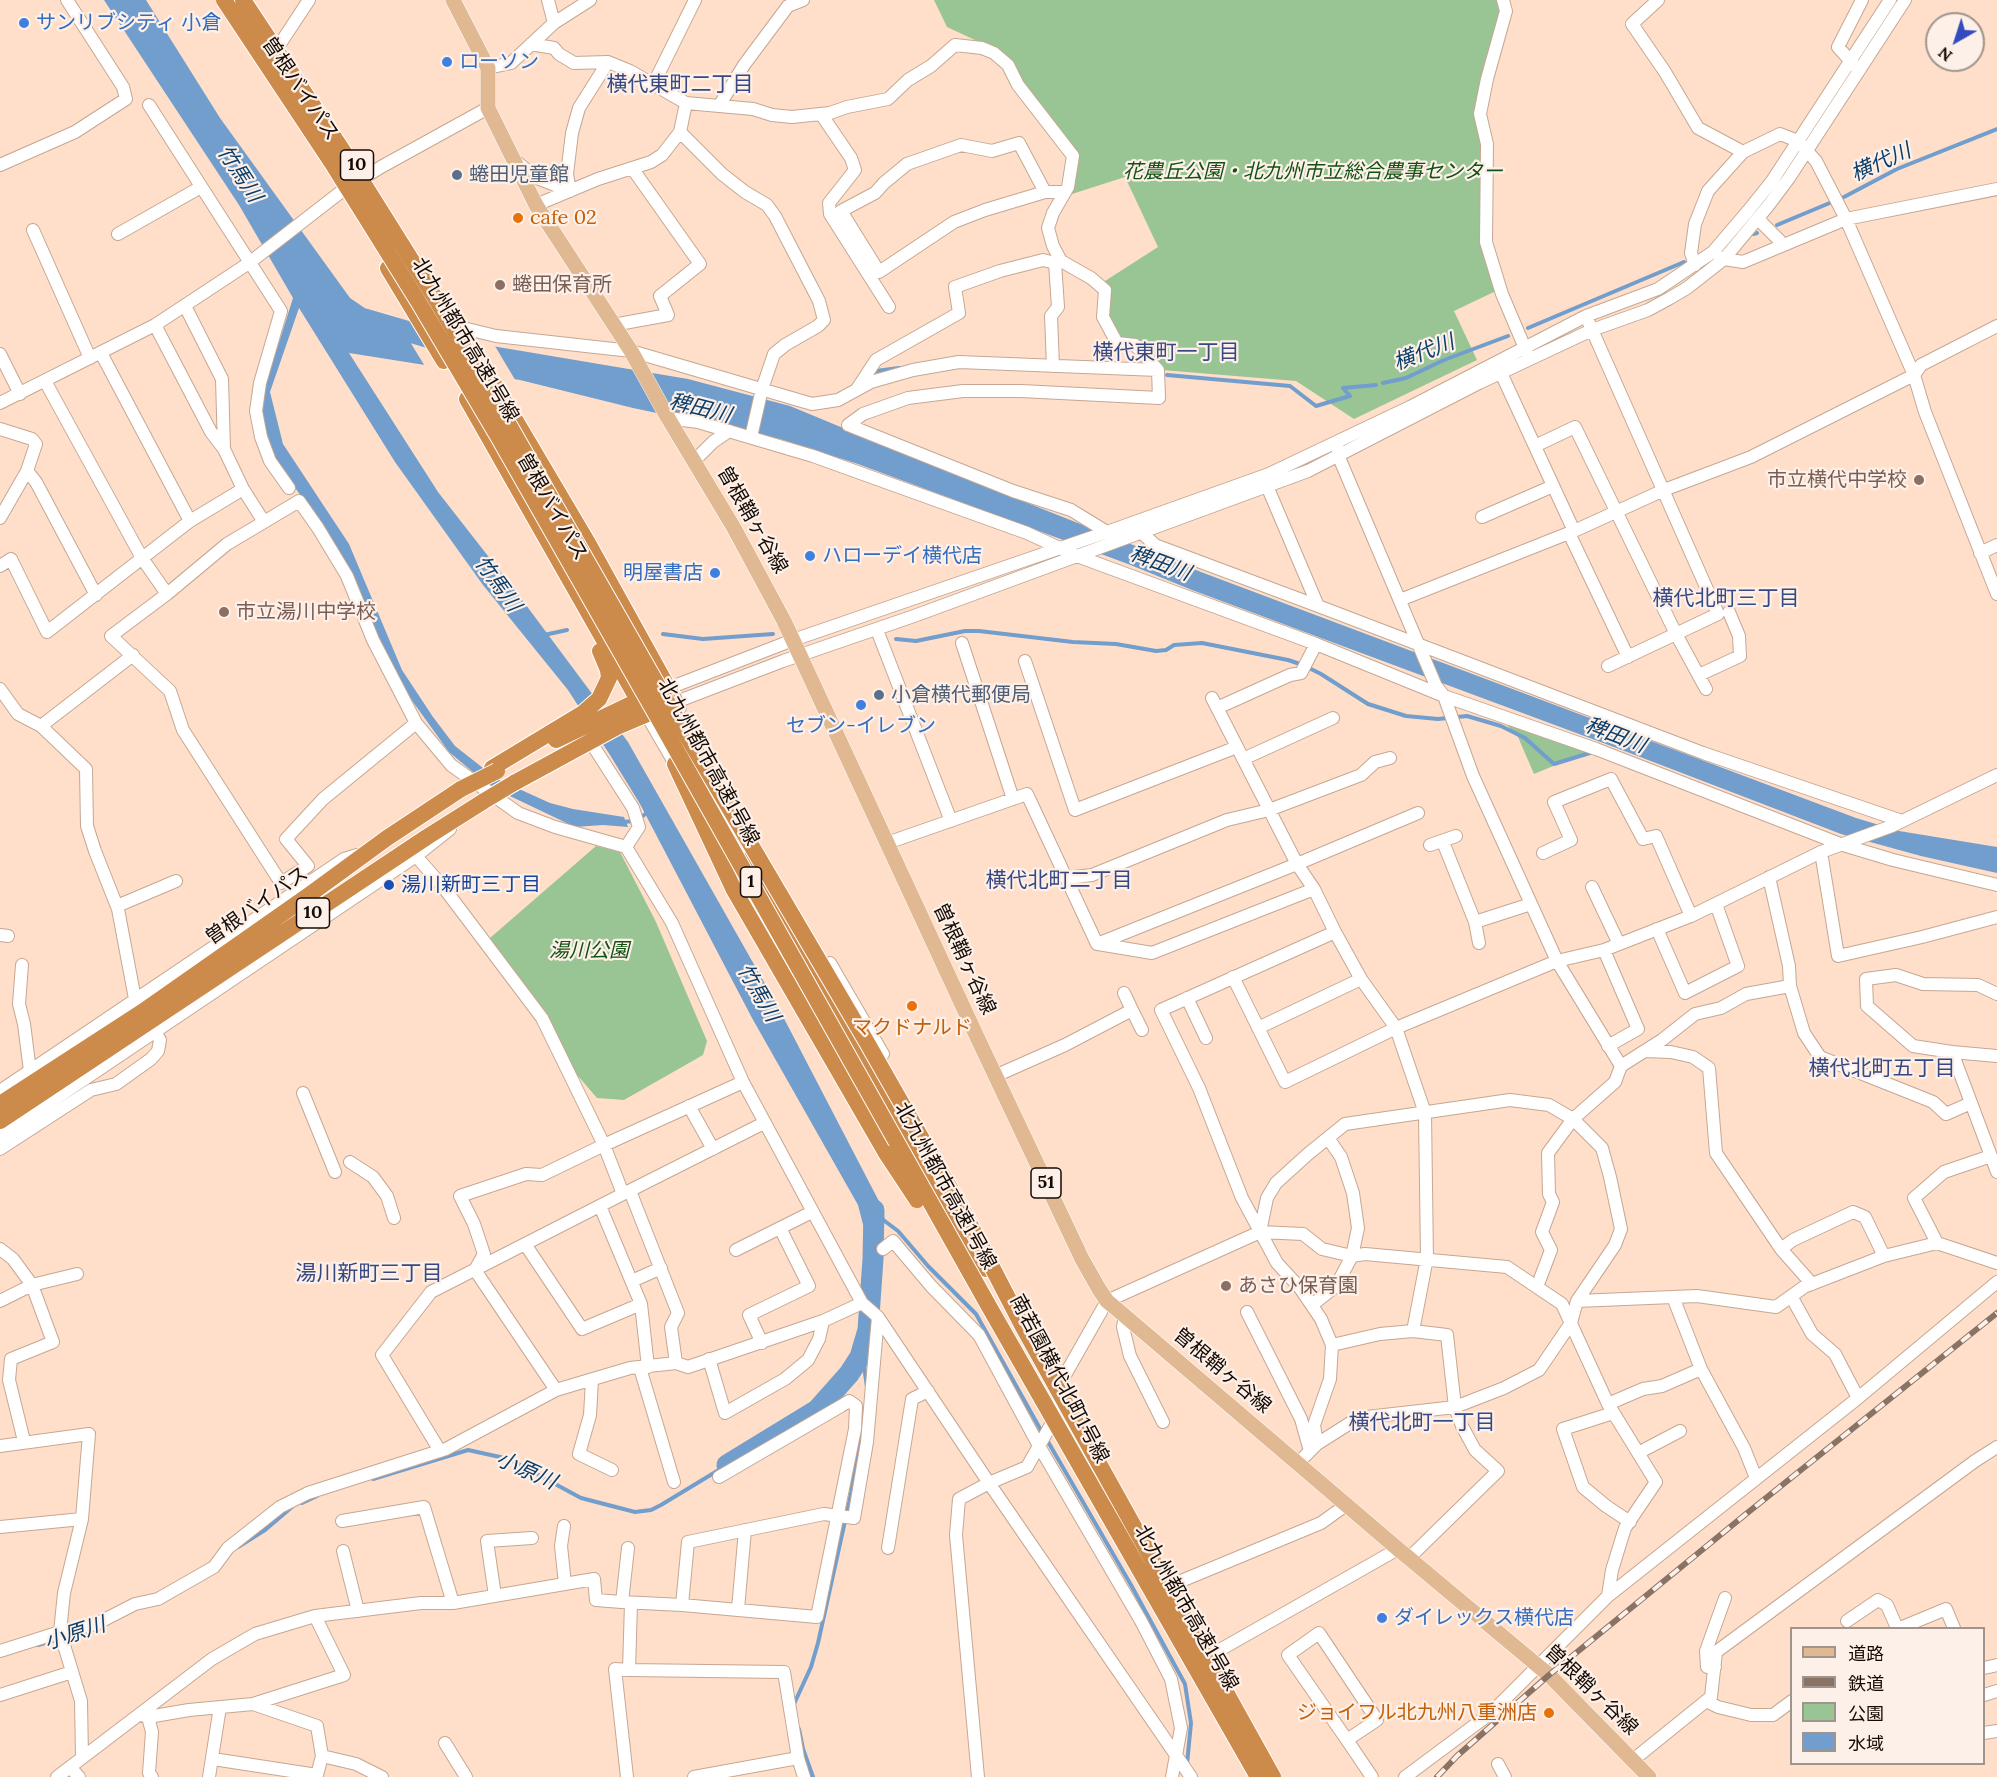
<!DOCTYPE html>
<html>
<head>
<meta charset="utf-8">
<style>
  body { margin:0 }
  #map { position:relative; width:1997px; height:1777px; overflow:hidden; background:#ffdfc9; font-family:Lora,"Noto Sans JP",serif }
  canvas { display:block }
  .legend { position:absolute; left:1790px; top:1627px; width:195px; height:138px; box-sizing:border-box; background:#fdf0e8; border:2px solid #a0948d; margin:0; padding:8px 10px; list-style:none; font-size:18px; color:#150b05 }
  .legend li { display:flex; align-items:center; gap:12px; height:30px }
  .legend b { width:30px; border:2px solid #a0948d }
  .north { position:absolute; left:1925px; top:12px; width:60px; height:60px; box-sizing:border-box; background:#fdf0e8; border:2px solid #a0948d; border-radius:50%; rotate:219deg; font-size:16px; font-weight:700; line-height:24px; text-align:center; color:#150b05 }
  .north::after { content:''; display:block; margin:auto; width:21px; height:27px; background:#344bbd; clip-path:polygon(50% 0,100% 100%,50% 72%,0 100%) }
</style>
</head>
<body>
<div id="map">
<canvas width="1997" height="1777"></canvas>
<ul class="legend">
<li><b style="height:8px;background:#e0b993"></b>道路</li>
<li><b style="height:8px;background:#887365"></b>鉄道</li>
<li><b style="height:16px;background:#99c595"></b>公園</li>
<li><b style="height:16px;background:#719ecc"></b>水域</li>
</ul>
<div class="north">N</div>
</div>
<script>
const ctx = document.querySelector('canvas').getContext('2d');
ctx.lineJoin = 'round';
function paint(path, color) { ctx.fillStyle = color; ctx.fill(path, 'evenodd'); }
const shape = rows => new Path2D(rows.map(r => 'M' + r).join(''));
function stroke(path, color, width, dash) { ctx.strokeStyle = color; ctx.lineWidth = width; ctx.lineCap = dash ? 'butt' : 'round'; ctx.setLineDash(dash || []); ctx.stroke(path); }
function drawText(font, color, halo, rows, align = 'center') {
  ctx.font = font + ' Lora,"Noto Sans JP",serif'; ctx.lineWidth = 4.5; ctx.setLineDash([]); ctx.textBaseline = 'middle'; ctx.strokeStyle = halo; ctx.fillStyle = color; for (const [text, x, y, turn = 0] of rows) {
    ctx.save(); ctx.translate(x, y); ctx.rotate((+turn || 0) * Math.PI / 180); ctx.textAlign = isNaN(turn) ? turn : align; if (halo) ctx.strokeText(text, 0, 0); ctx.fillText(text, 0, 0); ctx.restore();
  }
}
const green = shape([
  [934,0,1499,0,1502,11,1478,115,1484,142,1485,243,1498,290,1454,311,1477,360,1354,419,1296,381,1162,370,1120,340,1106,317,1108,305,1105,281,1158,247,1125,177,1072,194,1077,158,992,48,947,27],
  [1504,722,1592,750,1534,774,1518,737],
  [596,846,620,852,656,922,707,1041,703,1055,624,1100,597,1098,567,1063,548,1021,490,938]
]);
const water = shape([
  [104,0,146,0,220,118,350,298,397,330,688,379,790,406,942,469,1201,572,1856,818,1899,831,1997,847,1997,873,1921,856,1841,834,1622,750,1192,590,1128,564,858,464,780,439,633,408,520,380,349,353,438,492,520,597,628,742,777,1005,883,1209,885,1222,873,1240,866,1236,858,1205,752,1018,640,804,610,755,568,690,483,585,395,462,299,308,270,392,283,444,349,544,402,670,433,717,455,746,497,779,550,803,573,809,624,817,628,827,603,825,575,827,491,787,449,752,395,677,329,535,273,457,265,436,262,418,263,393,293,298,239,205]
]);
const pier = shape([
  [401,327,492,341,517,383,426,368]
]);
const stream = shape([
  [1777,225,1844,197,1897,169,1997,129],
  [1753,234,1757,233],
  [1528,328,1684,262],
  [872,374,876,371,899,368],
  [1167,375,1290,386,1316,406,1350,396,1343,388,1376,385],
  [1383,383,1406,378,1444,360,1508,336],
  [663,634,703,639,773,634],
  [544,635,567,630],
  [896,639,916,641,965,631,979,631,1073,642,1116,644,1156,651,1166,650,1174,645,1202,643,1288,660,1303,665,1321,674,1368,704,1406,716,1438,719,1467,716,1501,726,1525,738,1554,764,1593,752],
  [622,822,636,821,648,812],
  [882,1219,898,1231,928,1266,976,1314,1043,1434],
  [862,1352,867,1387],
  [1047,1440,1131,1585,1185,1684,1191,1723,1187,1764],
  [373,1479,468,1450,509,1459,581,1498,635,1512,651,1510,661,1505,727,1465],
  [302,1503,317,1496],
  [238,1547,265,1530,292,1507],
  [38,1645,100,1628],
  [794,1704,811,1667,818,1643,851,1494,863,1421],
  [799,1729,803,1749,813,1777]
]);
const river = shape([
  [365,319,430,338],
  [727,1465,817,1410,849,1374,860,1357,868,1330,873,1259,874,1210]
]);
const minor = shape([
  [548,0,554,23],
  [1503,0,1506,11,1487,79,1480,114,1487,144,1486,242,1502,294,1527,353],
  [1658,0,1632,24,1665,72,1698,128,1743,152],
  [280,44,309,0],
  [531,44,554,48,559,54,574,63,608,62,630,71,686,103,753,109,772,115,792,117,830,113,847,107,888,99,908,80,931,66,955,45,982,48,994,53,1008,65,1018,85,1073,156,1068,187,1053,213,1048,228,1053,246,1061,261,1091,278,1105,290,1103,317,1117,343,1135,345,1158,370],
  [1855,66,1838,47,1862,0],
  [488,68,511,63,554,23,590,0],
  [654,83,695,0],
  [149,105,281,311,260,383,256,411,261,437,270,461,289,488],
  [719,106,744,65,788,6,803,0],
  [821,114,851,158,855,170,829,203,830,214,889,307],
  [680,132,722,174,745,192,767,205,775,216,819,301,824,320,818,326,785,345,774,354,762,389,751,437],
  [514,160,537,178,570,191],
  [0,165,75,132,126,99,123,87,67,0],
  [570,191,567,174,572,133,579,108,608,62],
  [1045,192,985,210,954,222,879,272,841,211,875,193,884,183,907,164,961,145,992,151,1019,143,1045,192,1065,192],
  [536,205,598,179,651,162,662,155,680,132,686,103],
  [1758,219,1783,244],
  [33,230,90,358],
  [118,234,201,187],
  [1720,257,1724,259,1743,262,1846,219,1997,189],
  [1695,265,1691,253,1695,224,1708,191,1743,152,1780,134,1798,141,1816,161,1846,219,1914,375,1925,412,1997,594],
  [185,306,222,379,224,449,243,489,264,522,227,544,167,594,111,636,170,691,183,730,281,883,308,866,286,839,323,799,416,723],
  [1589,323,1718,614,1608,666],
  [155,325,211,432,224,449],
  [613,325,668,315,660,296,700,264,632,168],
  [459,327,496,336,631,351,812,404,838,400,871,382,913,370,959,362,1158,370,1159,398,1021,391,963,391,908,398,863,414,848,425,1013,491,1071,510,1107,532],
  [101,353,190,521],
  [0,354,20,394],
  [1053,366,1051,316,1058,307,1055,263,1061,261],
  [1501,373,1574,531],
  [45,381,142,558,167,594],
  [857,389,876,360,959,313,955,287,1000,271,1043,260,1055,263],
  [0,403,155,325,249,263,342,191,381,167,488,108],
  [668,418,698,422,813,456,1027,533,1077,556,1316,644,1444,696,1596,749,1843,845,1893,860,1997,885],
  [0,429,32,439,36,444,27,471],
  [1535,446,1575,427,1676,634,1706,689],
  [1338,448,1338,455,1436,686,1444,696,1473,776,1557,961,1621,1066],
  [694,461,713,442,729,431],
  [1482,517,1553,486],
  [0,518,27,471,36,482,96,595],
  [264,522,299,501,318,528,347,576,373,640,416,723,451,765,518,813,555,827,626,847],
  [1141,532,1155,545,1318,606,1267,486],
  [1569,533,1628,657],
  [1980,553,1997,545],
  [0,566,11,559,47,632,190,521,243,489],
  [1400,600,1574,531,1664,490,1751,457,1914,375,1921,365,1997,326],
  [1318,606,1703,753,1902,821],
  [877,630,951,821],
  [962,643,1013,799],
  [1025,661,1075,810,1237,747],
  [1699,675,1740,656,1739,636,1729,612],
  [669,688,793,640,1107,532,1269,474,1410,407,1586,316,1658,289,1713,252,1748,211,1772,181,1890,0],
  [0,689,18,714,41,726,86,769,87,826,95,851,118,909,135,999,160,1040,158,1051,151,1059,116,1084,91,1090,0,1149],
  [1212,698,1297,864,1314,889,1335,932,1361,979,1396,1028,1425,1113,1427,1258,1413,1331,1447,1335,1455,1407,1462,1426,1475,1450,1498,1471,1409,1558],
  [680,708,676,702,783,661,914,616,1308,471,1479,383,1592,330,1648,310,1670,298,1687,288,1724,259,1768,206,1789,178,1905,0],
  [1217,708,1290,675,1301,673,1316,644],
  [646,714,678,769],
  [41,726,133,655],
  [590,741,633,808,639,827,626,847,672,923,743,1082,862,1303,878,1317,989,1483,1191,1777],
  [1243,759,1333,718],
  [1443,842,1475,922,1531,904],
  [887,843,1027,794,1097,944,1297,864,1418,813],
  [1430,845,1456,836],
  [1821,852,1838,956,1922,937,1997,917],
  [1543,853,1571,840,1554,802,1611,779,1643,839,1656,836,1691,916],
  [416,856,444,888,542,1018,604,1145,623,1194,764,1123],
  [1066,878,1092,875,1227,820,1269,810,1361,775,1375,762,1390,758],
  [1592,887,1619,944],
  [117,906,176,881],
  [1475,922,1479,943],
  [1657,929,1685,993,1738,966,1716,904],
  [0,935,8,936],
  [1098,944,1152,953,1314,889],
  [1604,950,1638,1029,1608,1046],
  [830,963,883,1054],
  [22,965,19,1004,24,1024,30,1071],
  [1233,977,1285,1082,1396,1028,1557,961,1604,950,1691,916,1821,852,1892,826,1997,775],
  [1790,986,1804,1033,1820,1057,1933,1102,1946,1114,1971,1103],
  [1997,994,1978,985,1923,984,1896,975,1866,979,1867,1006,1913,1046,1952,1052,1997,1056],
  [1187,998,1206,1038],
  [1132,1010,1142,1030],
  [1258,1028,1361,979],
  [1645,1051,1671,1052,1693,1057,1709,1068,1716,1153,1781,1249,1812,1284],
  [1952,1052,1997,1172],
  [995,1076,1065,1045,1132,1010,1124,993],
  [0,1091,344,859,357,855],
  [303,1093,335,1172],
  [689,1106,713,1149],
  [0,1136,416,856,450,829],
  [350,1162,373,1177,387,1196,394,1218],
  [630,1191,678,1313,671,1327,676,1363],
  [600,1206,641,1304,648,1367],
  [1260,1232,1267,1198,1276,1183,1308,1154,1345,1124,1510,1100,1549,1105,1573,1119,1602,1148,1610,1177,1621,1229,1615,1245,1577,1301,1571,1323,1539,1370,1504,1388,1455,1407,1358,1418,1317,1444,1298,1463],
  [1937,1243,1914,1198,1944,1172,1991,1156],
  [525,1244,582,1329,641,1304],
  [0,1249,13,1259,32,1285,77,1274],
  [883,1249,893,1241,931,1286,979,1335,1039,1446,1141,1621,1171,1679,1181,1728,1172,1777],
  [1781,1249,1793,1240,1853,1212,1865,1217,1884,1256],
  [736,1250,812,1212],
  [632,1281,661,1268],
  [1537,1287,1551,1250,1542,1232,1553,1202,1549,1194,1548,1153,1573,1119,1615,1082,1621,1066,1662,1040,1695,1014,1721,1008,1746,994,1790,986,1789,966,1769,877],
  [1791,1296,1812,1334,1835,1354,1858,1398],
  [1673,1297,1701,1369,1744,1448,1756,1478],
  [0,1301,32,1285,53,1342,11,1359,9,1380,24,1441],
  [1577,1301,1697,1296,1776,1307,1804,1287,1884,1256,1937,1243,1997,1263],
  [1312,1305,1336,1286,1352,1256,1358,1228,1353,1193,1341,1157,1328,1138],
  [1247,1312,1301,1419,1310,1451],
  [1125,1316,1123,1327,1130,1356,1163,1422],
  [762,1343,749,1315,809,1286,780,1228],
  [1332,1345,1380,1334,1413,1331],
  [709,1359,725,1413,785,1379,808,1360,819,1339,823,1321],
  [640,1368,674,1482],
  [592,1380,590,1415,579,1454,612,1470],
  [556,1390,475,1270,484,1254,474,1224,460,1196,526,1174,542,1175,604,1145,743,1082],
  [1608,1404,1643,1389,1662,1386,1701,1369],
  [1613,1413,1563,1429,1583,1487,1606,1506,1630,1522],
  [1317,1444,1314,1425,1330,1379,1332,1345,1321,1319,1300,1288,1277,1263,1242,1198,1199,1088,1161,1010,1335,932],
  [0,1446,89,1434,82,1519,64,1593,60,1632,81,1701,82,1757],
  [440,1451,382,1355,431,1292,623,1194],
  [1638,1453,1680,1431],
  [342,1521,424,1507,453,1603],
  [564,1526,561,1546,565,1584],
  [0,1527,82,1519],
  [628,1548,622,1602,682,1605,688,1542,824,1514,854,1518,867,1442,878,1317],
  [888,1548,912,1399,928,1391],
  [343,1551,358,1611],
  [1169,1586,1321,1523,1346,1505],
  [495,1596,487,1541,532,1538],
  [682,1605,817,1617,855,1429,856,1406,849,1401,841,1406,719,1477],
  [738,1609,745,1530],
  [1847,1621,1878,1600,1887,1605,1897,1628],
  [1900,1628,1946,1609,1954,1628],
  [0,1651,60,1632,96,1624,135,1604,158,1599,214,1567,228,1548,280,1507,308,1493,446,1449,556,1390,630,1368,676,1363,688,1367,823,1321,862,1303],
  [1209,1656,1398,1549],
  [1715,1667,1707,1667,1706,1651,1725,1598],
  [1984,1668,1997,1665],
  [629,1670,784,1672,798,1758],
  [0,1695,72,1672],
  [1984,1695,1997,1691],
  [1706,1701,1718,1707,1751,1715,1773,1715,1792,1701],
  [253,1704,317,1726,322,1756,356,1764,382,1777],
  [141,1715,148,1717,189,1710,253,1704,344,1675,315,1616],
  [148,1717,152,1732,149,1773,152,1777],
  [1984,1733,1997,1731],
  [1347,1740,1377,1720,1319,1633,1288,1655,1347,1740,1372,1777],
  [445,1743,466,1777],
  [213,1759,317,1775,322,1756],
  [1633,1760,1711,1697,1716,1652,1975,1461,1997,1447],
  [1498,1764,1505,1777],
  [70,1767,79,1777],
  [57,1777,212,1659,255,1634,315,1616,421,1603,453,1603,594,1579,596,1600,622,1602],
  [209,1777,220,1707],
  [627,1777,615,1669,629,1670,631,1603],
  [694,1777,798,1758,804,1777],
  [978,1777,956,1535,959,1499,989,1483,1027,1467,1052,1423,1061,1382,1107,1301,1260,1232,1303,1234,1322,1249,1352,1256,1365,1254,1507,1267,1562,1304,1608,1404,1656,1482,1625,1528,1612,1570,1608,1596],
  [1405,1777,1491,1713,1608,1596,1858,1398,1997,1282]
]);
const major = shape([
  [453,0,488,68,488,108,536,205,631,351,668,418,734,528,784,621,978,1039,1082,1259,1099,1289,1107,1301,1125,1316,1398,1549,1549,1675,1649,1777]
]);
const highway = shape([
  [388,268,444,361],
  [494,384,588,543,676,702,617,727,514,783],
  [467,399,646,714],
  [556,740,646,697],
  [675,764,734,890,886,1153],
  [492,768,583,713,599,699,609,678,608,670,600,651],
  [752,856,761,879,833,1008,952,1217,986,1269],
  [0,1104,142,1012,309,895,387,838,461,789],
  [0,1121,427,837,484,801]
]);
const rail = shape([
  [1437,1777,1457,1756,1549,1675,1746,1514,1997,1313]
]);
const highwayBridge = shape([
  [224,0,332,163,418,301,499,438,660,721,991,1310,1258,1777],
  [243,0,345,154,434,296,513,432,674,714,865,1039,963,1211,1022,1325,1273,1777],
  [461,789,497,771],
  [484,801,514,783],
  [886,1153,917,1200]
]);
const markers = [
  [24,23,6,"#3f7fe0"],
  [447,62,6,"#3f7fe0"],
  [457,175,6,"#5c6f8a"],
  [518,218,6,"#e8710a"],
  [500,285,6,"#8d6e63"],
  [1919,480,6,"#8d6e63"],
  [810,556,6,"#3f7fe0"],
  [715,573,6,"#3f7fe0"],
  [224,612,6,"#8d6e63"],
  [879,695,6,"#5c6f8a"],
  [861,705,6,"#3f7fe0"],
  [389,885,6,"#1a4fb4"],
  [912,1006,6,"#e8710a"],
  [1226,1286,6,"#8d6e63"],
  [1382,1618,6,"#3f7fe0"],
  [1549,1713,6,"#e8710a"]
];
const shields = [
  [357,165,33],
  [751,882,21],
  [313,913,33],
  [1046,1183,30]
];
const shieldNames = [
  ["10",357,165],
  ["1",751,882],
  ["10",313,913],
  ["51",1046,1183]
];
const shopNames = [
  ["サンリブシティ 小倉",36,23],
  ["ローソン",459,62],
  ["ハローデイ横代店",822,556],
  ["明屋書店",703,573,"right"],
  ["セブン-イレブン",861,726,"center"],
  ["ダイレックス横代店",1394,1618]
];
const streetNames = [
  ["曽根バイパス",300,89,56],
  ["北九州都市高速1号線",465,340,59],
  ["曽根バイパス",552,507,60],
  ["曽根鞘ヶ谷線",752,520,60],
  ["北九州都市高速1号線",708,762,61],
  ["曽根バイパス",257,906,-35],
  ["曽根鞘ヶ谷線",964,959,65],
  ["北九州都市高速1号線",945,1186,61],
  ["曽根鞘ヶ谷線",1222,1371,40],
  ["南若園横代北町1号線",1059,1379,62],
  ["北九州都市高速1号線",1186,1608,60],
  ["曽根鞘ヶ谷線",1591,1690,44]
];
const parkNames = [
  ["花農丘公園・北九州市立総合農事センター",1313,172],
  ["湯川公園",589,951]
];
const serviceNames = [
  ["蜷田児童館",469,175],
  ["小倉横代郵便局",891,695]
];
const foodNames = [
  ["cafe 02",530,218],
  ["マクドナルド",912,1028,"center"],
  ["ジョイフル北九州八重洲店",1537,1713,"right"]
];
const educationNames = [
  ["蜷田保育所",512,285],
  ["市立横代中学校",1907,480,"right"],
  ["市立湯川中学校",236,612],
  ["あさひ保育園",1238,1286]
];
const transitNames = [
  ["湯川新町三丁目",401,885]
];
const neighbourhoodNames = [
  ["横代東町二丁目",680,85],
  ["横代東町一丁目",1166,353],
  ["横代北町三丁目",1726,599],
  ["横代北町二丁目",1059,881],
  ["横代北町五丁目",1882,1069],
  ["湯川新町三丁目",369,1274],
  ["横代北町一丁目",1422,1423]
];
const waterNames = [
  ["横代川",1881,163,-24],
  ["竹馬川",239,174,57],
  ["横代川",1424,353,-21],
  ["稗田川",700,409,14],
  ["稗田川",1160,564,20],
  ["竹馬川",497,584,54],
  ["稗田川",1615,736,21],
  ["竹馬川",758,993,60],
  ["小原川",526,1471,24],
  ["小原川",75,1634,-18]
];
paint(green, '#99c595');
paint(water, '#719ecc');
paint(pier, '#ffdfc9');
stroke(stream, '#719ecc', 4);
stroke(river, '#719ecc', 21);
stroke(minor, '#c5a793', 14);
stroke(major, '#fff', 16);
stroke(highway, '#fff', 18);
stroke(minor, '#fff', 12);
stroke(major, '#e0b993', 15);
stroke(highway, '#cc8b4b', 16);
stroke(rail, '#887365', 6);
stroke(rail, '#fdf0e8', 4, [11]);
stroke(highwayBridge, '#fff', 18, []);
stroke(highwayBridge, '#cc8b4b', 16);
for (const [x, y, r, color] of markers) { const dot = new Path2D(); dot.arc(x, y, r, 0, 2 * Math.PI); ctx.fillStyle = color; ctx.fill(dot); stroke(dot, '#fdf0e8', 2); }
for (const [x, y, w] of shields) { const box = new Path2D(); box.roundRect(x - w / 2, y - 15, w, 30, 4.5); ctx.fillStyle = '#fdf0e8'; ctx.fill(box); stroke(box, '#150b05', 1.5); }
drawText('bold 18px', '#150b05', null, shieldNames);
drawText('20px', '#366cbe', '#fdf0e8', shopNames, 'left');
drawText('20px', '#150b05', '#fdf0e8', streetNames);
drawText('italic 20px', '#115111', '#fdf0e8', parkNames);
drawText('20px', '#4e5e75', '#fdf0e8', serviceNames, 'left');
drawText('20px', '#c56008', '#fdf0e8', foodNames, 'left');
drawText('20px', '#785e54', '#fdf0e8', educationNames, 'left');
drawText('20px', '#164399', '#fdf0e8', transitNames, 'left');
drawText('21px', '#374882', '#fdf0e8', neighbourhoodNames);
drawText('italic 21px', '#0b3e6a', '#fdf0e8', waterNames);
</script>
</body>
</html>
